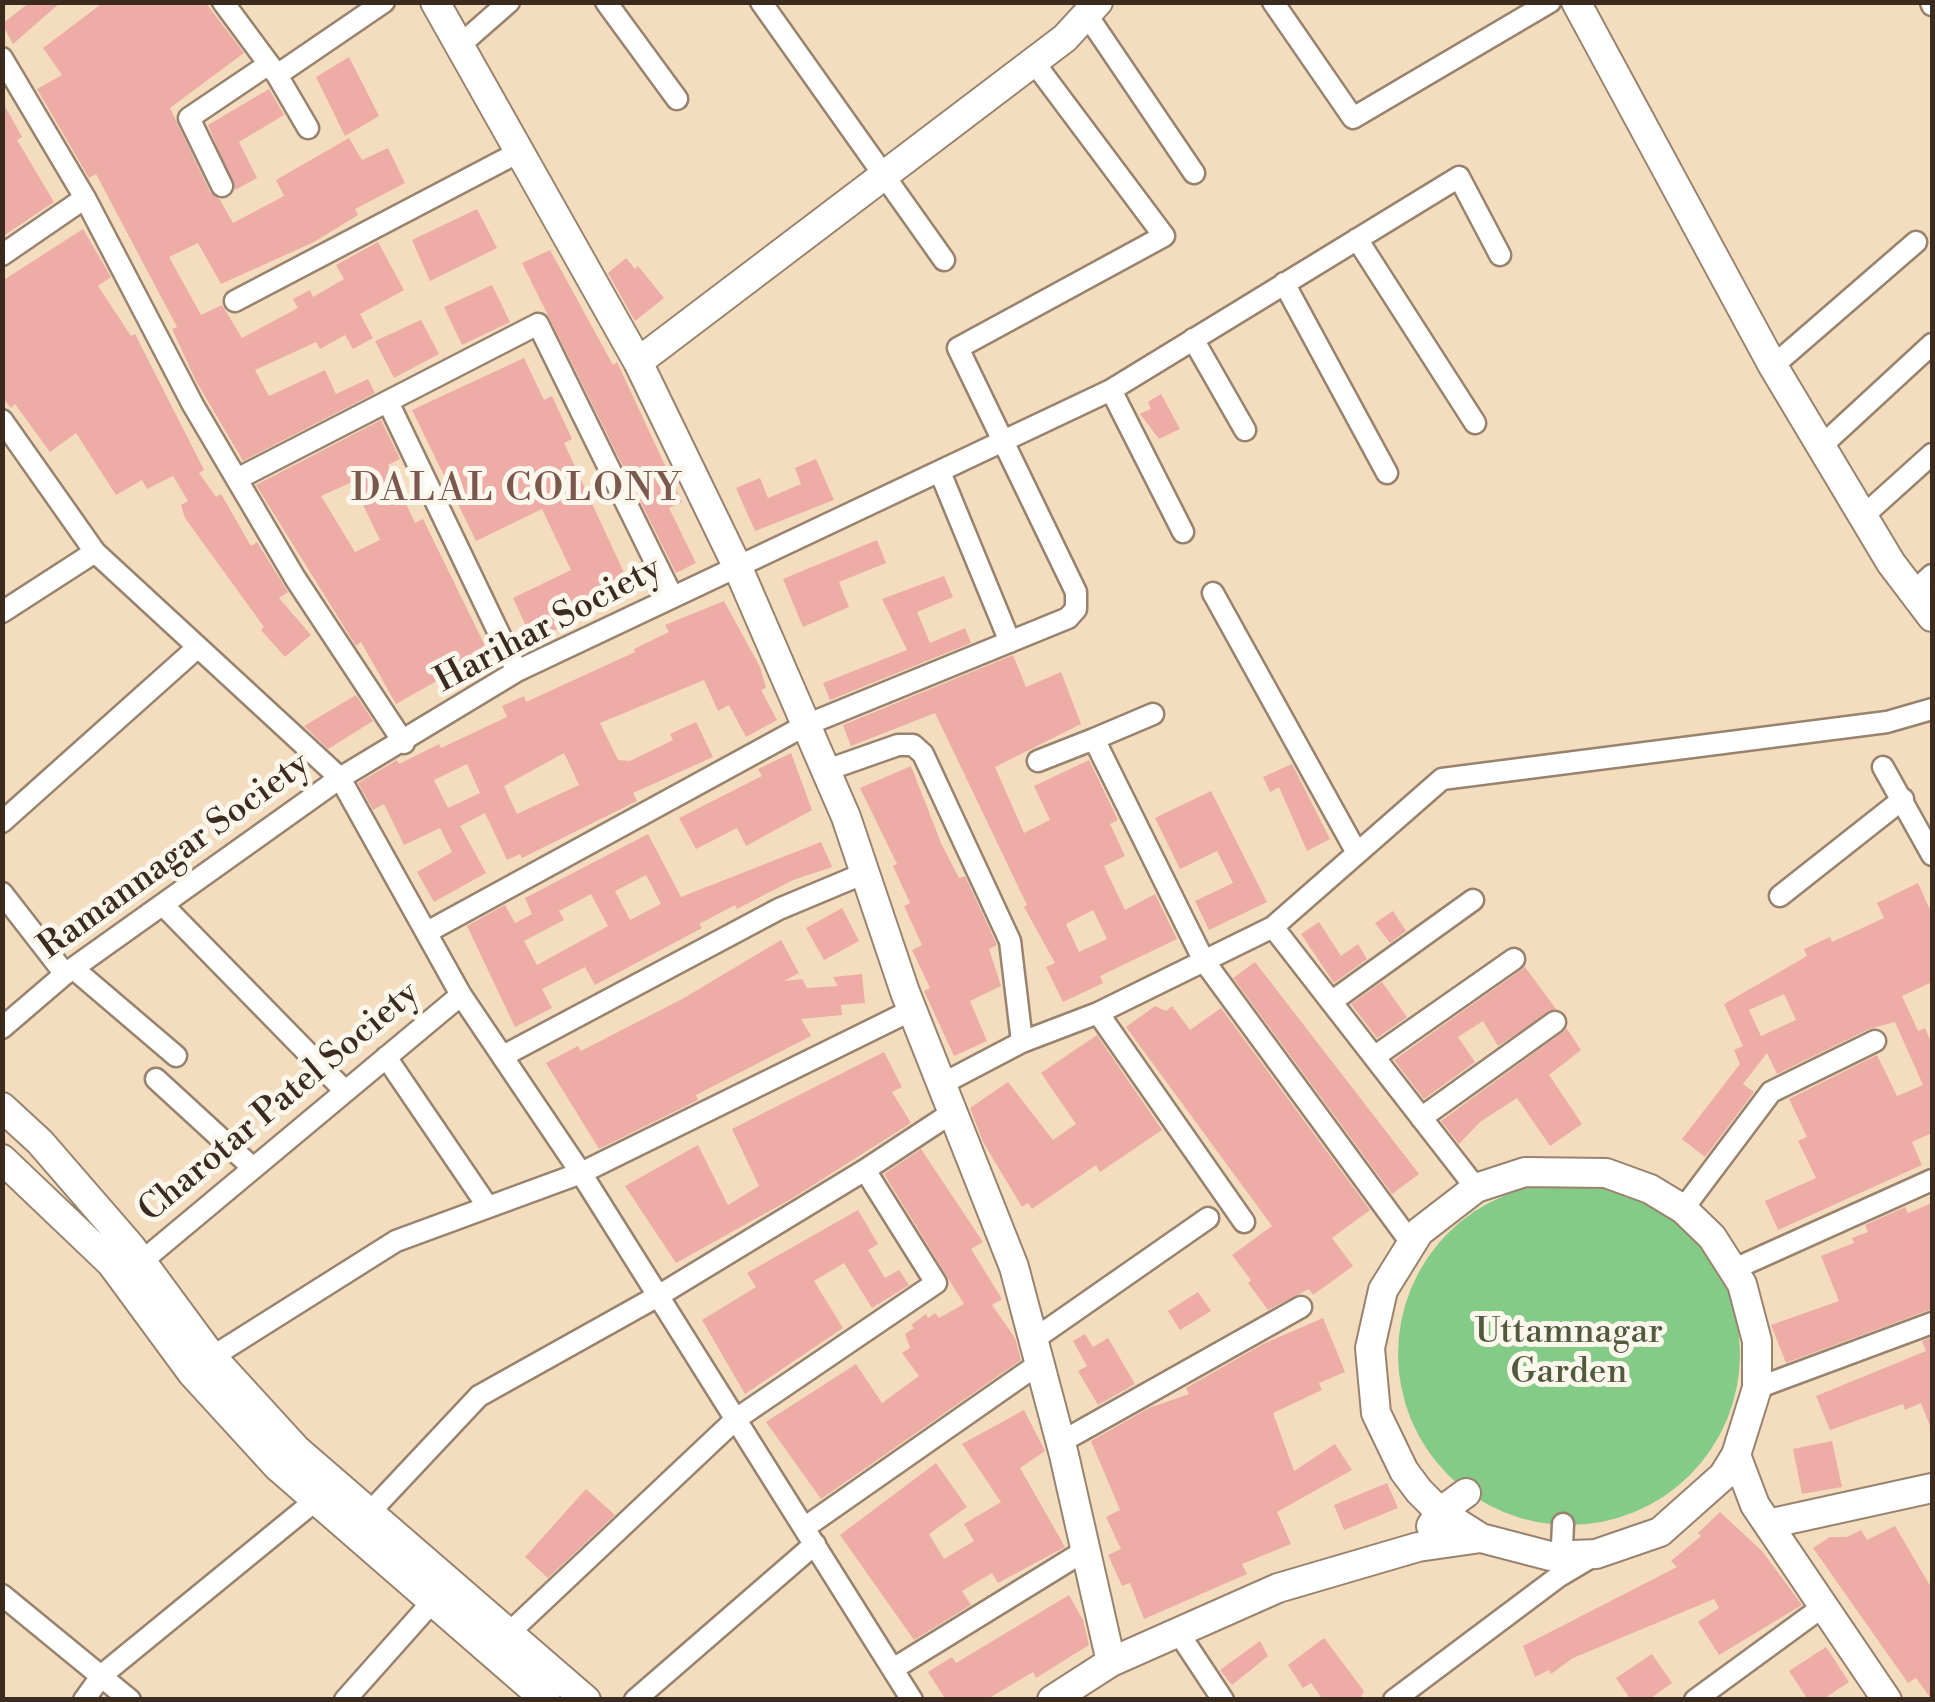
<!DOCTYPE html>
<html>
<head>
<meta charset="utf-8">
<style>
  body { margin:0 }
  #map { position:relative; width:1935px; height:1702px; overflow:hidden; background:#f4dcbe; font-family:"Libre Bodoni",serif }
  canvas { display:block }
  .frame { position:absolute; inset:0; border:5px solid #3b2a1e; pointer-events:none }
</style>
</head>
<body>
<div id="map">
<canvas width="1935" height="1702"></canvas>
<div class="frame"></div>
</div>
<script>
const ctx = document.querySelector('canvas').getContext('2d');
ctx.lineJoin = 'round';
function paint(path, color) { ctx.fillStyle = color; ctx.fill(path, 'evenodd'); }
const shape = rows => new Path2D(rows.map(r => 'M' + r).join(''));
function stroke(path, color, width, dash) { ctx.strokeStyle = color; ctx.lineWidth = width; ctx.lineCap = dash ? 'butt' : 'round'; ctx.setLineDash(dash || []); ctx.stroke(path); }
function drawText(font, color, halo, rows, align = 'center') {
  ctx.font = font + ' "Libre Bodoni",serif'; ctx.lineWidth = 10; ctx.setLineDash([]); ctx.textBaseline = 'middle'; ctx.strokeStyle = halo; ctx.fillStyle = color; for (const [text, x, y, turn = 0] of rows) {
    ctx.save(); ctx.translate(x, y); ctx.rotate((+turn || 0) * Math.PI / 180); ctx.textAlign = isNaN(turn) ? turn : align; if (halo) ctx.strokeText(text, 0, 0); ctx.fillText(text, 0, 0); ctx.restore();
  }
}
const green = shape([
  '1398 1354a171 171 0 1 1 342 0a171 171 0 1 1-342 0Z'
]);
const building = shape([
  [30,2,61,2,13,44,2,24],
  [104,2,205,2,244,53,170,108,210,192,220,200,233,223,284,196,276,180,349,138,362,160,388,148,405,183,355,209,358,215,314,242,221,284,198,243,169,257,201,315,222,305,242,338,298,308,293,299,310,290,313,297,344,279,336,265,378,242,404,290,360,314,373,338,353,349,345,335,320,349,316,342,255,370,269,396,325,370,336,394,368,379,375,393,243,461,196,381,172,329,177,327,96,174,89,178,37,89,62,75,43,48],
  [349,57,379,116,345,136,316,77],
  [269,89,284,115,239,142,257,178,235,190,208,125],
  [2,101,22,137,17,140,54,202,2,237],
  [477,209,497,248,430,281,412,240],
  [83,229,111,277,98,286,131,336,135,334,204,470,199,473,216,497,221,494,251,546,257,542,288,592,279,598,311,635,285,657,261,630,264,627,185,518,181,505,188,501,173,476,147,489,142,480,116,495,76,433,50,452,15,404,11,408,2,397,2,281],
  [550,250,613,365,617,362,682,502,669,508,696,563,676,573,522,263],
  [626,258,635,269,638,266,664,298,635,321,608,273],
  [492,285,510,322,462,345,444,307],
  [421,320,439,354,394,378,375,341],
  [524,358,544,400,552,396,572,439,564,443,633,592,533,641,513,598,571,570,542,509,476,541,412,410],
  [1161,394,1180,429,1159,439,1140,414,1151,409,1148,402],
  [381,420,400,459,388,465,415,523,423,519,492,660,452,679,449,674,396,704,361,642,356,646,256,485],
  [352,482,380,540,355,552,321,496],
  [816,459,834,500,755,531,736,488,760,478,768,498,801,484,795,468],
  [877,540,886,563,839,582,849,607,803,627,783,579],
  [944,576,953,597,917,612,930,643,965,628,971,643,830,700,823,683,907,650,882,599],
  [724,601,760,667,766,688,761,690,777,720,746,737,729,705,718,711,704,680,600,723,618,760,630,761,673,740,670,734,696,722,713,757,633,793,637,801,522,858,520,854,507,860,485,813,460,826,486,873,434,902,417,872,452,852,440,828,404,845,384,804,373,810,358,783,397,760,399,764,439,744,441,748,507,717,502,706,524,696,526,702,635,652,634,649,669,632,665,625],
  [564,753,579,785,517,814,504,786],
  [467,764,480,793,448,808,434,780],
  [1013,655,1026,687,1061,672,1081,724,995,767,1024,833,1050,820,1034,786,1089,760,1118,820,1110,824,1125,856,1104,866,1125,910,1155,894,1177,939,1100,976,1103,983,1063,1002,1046,967,1055,963,1024,907,1027,905,935,713,851,746,843,725],
  [1093,910,1107,939,1079,952,1066,924],
  [356,695,373,721,328,749,304,726],
  [791,753,812,810,746,846,737,828,696,849,679,818,762,776,758,769],
  [1292,764,1330,839,1307,851,1279,787,1270,792,1263,777],
  [911,766,941,843,959,878,965,876,997,945,989,949,1001,986,970,1001,987,1041,954,1056,924,991,930,988,912,950,922,945,904,906,910,903,893,866,897,864,860,788],
  [1211,791,1267,902,1209,930,1195,901,1233,883,1217,851,1180,869,1155,818],
  [648,834,681,897,821,842,832,867,793,880,737,909,735,905,699,924,702,928,595,985,585,967,542,989,552,1008,515,1027,467,926,505,905,515,923,532,914,525,898],
  [646,875,661,904,630,920,615,891],
  [591,894,608,926,537,965,524,941,564,920,559,911],
  [1918,883,1932,914,1932,982,1902,996,1918,1031,1925,1028,1932,1045,1932,1133,1912,1142,1922,1165,1778,1230,1765,1201,1816,1178,1798,1141,1807,1137,1789,1099,1877,1055,1897,1096,1923,1085,1895,1022,1869,1029,1777,1074,1767,1053,1743,1084,1754,1092,1705,1157,1682,1139,1740,1064,1734,1050,1743,1046,1724,1004,1807,956,1804,949,1830,937,1832,942,1884,918,1877,903],
  [1784,994,1796,1020,1761,1036,1749,1010],
  [842,908,859,941,824,960,806,928],
  [1393,911,1406,931,1390,943,1375,923],
  [1319,922,1341,956,1358,944,1367,959,1334,983,1301,934],
  [781,940,799,973,784,981,802,979,807,988,838,986,833,977,862,974,865,1003,841,1005,842,1015,801,1019,811,1036,696,1095,698,1100,599,1149,546,1063,578,1046,581,1051,684,998],
  [1255,962,1419,1174,1392,1194,1233,978],
  [1525,967,1556,1009,1498,1046,1483,1021,1458,1037,1475,1062,1424,1099,1394,1060],
  [1382,982,1407,1017,1377,1038,1351,1004],
  [1155,1006,1166,1011,1172,1006,1190,1030,1221,1008,1370,1210,1332,1238,1353,1266,1313,1295,1309,1289,1268,1310,1248,1283,1251,1280,1232,1255,1272,1226,1126,1027],
  [1567,1029,1581,1050,1549,1075,1582,1124,1550,1146,1517,1098,1480,1122,1459,1144,1441,1121],
  [1097,1035,1162,1130,1100,1172,1096,1165,1032,1209,1028,1203,1022,1207,983,1142,970,1108,1008,1082,1053,1140,1076,1124,1041,1073],
  [884,1052,902,1087,892,1092,911,1123,791,1199,676,1263,625,1186,698,1145,728,1205,759,1186,732,1129],
  [921,1149,983,1242,971,1249,1002,1299,992,1305,1015,1338,1021,1360,821,1499,766,1422,856,1364,882,1403,919,1376,902,1353,910,1348,905,1334,914,1328,911,1325,926,1314,928,1318,935,1313,939,1318,964,1304,884,1174],
  [1932,1203,1932,1309,1786,1363,1771,1325,1839,1301,1821,1256,1854,1243,1852,1238,1868,1232,1865,1225,1905,1207,1908,1213],
  [858,1210,878,1244,868,1250,885,1278,899,1270,909,1285,872,1308,844,1263,814,1281,843,1328,745,1394,702,1320,756,1287,747,1273],
  [1198,1292,1211,1311,1180,1330,1168,1311],
  [1323,1318,1345,1372,1319,1383,1322,1390,1273,1413,1294,1471,1335,1444,1352,1470,1277,1512,1291,1544,1242,1564,1247,1574,1144,1619,1130,1583,1122,1586,1108,1555,1121,1549,1106,1517,1120,1510,1091,1441,1149,1408,1189,1394,1186,1388,1263,1344],
  [1085,1334,1093,1347,1108,1338,1135,1384,1098,1405,1078,1371,1087,1366,1073,1341],
  [1932,1337,1932,1431,1921,1403,1905,1410,1903,1404,1830,1430,1816,1396,1926,1351,1922,1341],
  [1024,1410,1045,1451,1020,1468,1065,1547,998,1583,992,1573,962,1591,971,1605,914,1640,840,1535,936,1463,967,1507,929,1534,944,1559,974,1541,964,1524,1001,1502,962,1444],
  [1832,1441,1842,1487,1802,1494,1793,1449],
  [1387,1483,1398,1508,1344,1530,1334,1505],
  [586,1489,615,1515,548,1578,525,1557],
  [1720,1512,1762,1551,1802,1605,1719,1655,1698,1622,1719,1608,1714,1599,1573,1658,1551,1674,1549,1670,1535,1677,1523,1646,1677,1567,1671,1561,1701,1536,1698,1533],
  [1895,1526,1932,1589,1932,1700,1916,1678,1908,1683,1813,1548,1830,1537,1847,1537,1861,1530,1867,1540],
  [1069,1595,1083,1620,1089,1645,1036,1678,1033,1672,986,1700,946,1700,928,1672,952,1657,956,1663],
  [1324,1638,1364,1691,1359,1700,1323,1700,1311,1683,1303,1688,1288,1665],
  [1260,1641,1268,1656,1232,1685,1220,1670],
  [1826,1647,1849,1682,1822,1700,1808,1700,1789,1671],
  [1652,1654,1672,1683,1648,1700,1631,1700,1616,1678]
]);
const street = shape([
  [223,2,277,75,308,128],
  [606,2,677,99],
  [761,2,944,260],
  [1273,2,1353,118,1550,2],
  [1931,2,1932,5],
  [1087,15,1194,173],
  [460,45,509,2],
  [2,58,85,198,193,405,295,578,404,743],
  [277,75,384,2],
  [222,186,189,118,269,64],
  [1357,239,1475,423],
  [2,255,85,198],
  [1284,283,1387,473],
  [235,301,521,151],
  [1193,339,1245,430],
  [1781,359,1916,242],
  [1111,390,1459,177,1500,255],
  [389,404,517,671],
  [2,420,95,552,340,778,461,995,581,1173,912,1700],
  [1829,439,1932,344],
  [940,472,1010,642],
  [237,479,538,324,672,596],
  [1871,509,1932,454],
  [1921,585,1932,575],
  [1213,593,1357,853],
  [2,612,95,552],
  [1094,739,1153,714],
  [1038,761,1094,739,1204,961,1412,1244],
  [1883,767,1932,855],
  [824,771,898,745,913,745,923,754,1010,941,1022,1042],
  [2,822,198,647],
  [2,893,65,974],
  [1780,896,1903,799],
  [163,905,345,1091],
  [1273,927,1442,779,1887,722,1932,709],
  [429,931,806,725,1068,618,1076,609,1076,592,958,348,1164,236,1033,61],
  [74,969,176,1056],
  [1331,1002,1473,900],
  [1098,1013,1244,1222],
  [2,1028,65,974,340,778,517,671,1111,390,1183,532],
  [503,1056,779,909,865,873],
  [386,1057,488,1207],
  [1374,1057,1514,959],
  [156,1079,253,1168],
  [942,1084,1022,1042,1098,1013,1273,927,1476,1188],
  [1421,1118,1555,1022],
  [865,1170,953,1112],
  [1683,1209,1771,1092,1875,1041],
  [141,1262,461,995],
  [1732,1270,1932,1180],
  [1033,1340,1208,1218],
  [212,1357,396,1241,581,1173,912,1010],
  [1757,1388,1932,1323],
  [1061,1442,1301,1307],
  [370,1512,479,1396,658,1296,865,1170,936,1283,736,1419,510,1632],
  [804,1528,1040,1363],
  [1561,1567,1563,1524],
  [2,1595,130,1700],
  [1178,1632,1223,1700],
  [893,1669,1086,1550],
  [84,1700,102,1675,316,1500],
  [345,1700,433,1601],
  [635,1700,815,1544],
  [1394,1700,1558,1577,1595,1555],
  [1695,1700,1821,1608]
]);
const secondary = shape([
  [435,2,638,362,738,568,846,817,905,992,1014,1267,1064,1455,1111,1662],
  [1576,2,1773,366,1891,563,1932,617],
  [638,362,1065,38,1098,2],
  [2,1107,40,1142,131,1247,212,1357,296,1449,586,1700],
  [2,1159,111,1263,192,1373,278,1467,546,1700],
  [1736,1455,1755,1505,1887,1700],
  [1768,1524,1932,1488],
  [1431,1526,1440,1512,1466,1493],
  [1052,1700,1111,1662,1278,1588,1418,1547,1481,1538,1550,1556,1596,1554,1660,1532,1723,1476,1736,1455,1757,1388,1757,1341,1742,1284,1712,1237,1683,1209,1650,1189,1606,1173,1525,1172,1476,1188,1419,1232,1383,1290,1370,1348,1376,1413,1404,1471,1419,1491,1440,1512,1481,1538]
]);
const streetNames = [
  ["Harihar Society",549,626,-28],
  ["Ramannagar Society",175,857,-36],
  ["Charotar Patel Society",280,1103,-40]
];
const parkNames = [
  ["Uttamnagar",1569,1334],
  ["Garden",1569,1374]
];
const neighbourhoodNames = [
  ["DALAL COLONY",517,491]
];
paint(green, '#83cb86');
paint(building, '#eeaca7');
stroke(street, '#98836e', 25);
stroke(secondary, '#98836e', 32);
stroke(street, '#fff', 20);
stroke(secondary, '#fff', 28);
drawText('35px', '#3b2a1e', '#fbf7ec', streetNames);
drawText('35px', '#515a3d', '#fbf7ec', parkNames);
ctx.letterSpacing = '2.5px';
drawText('38px', '#7a584e', '#fbf7ec', neighbourhoodNames);
ctx.letterSpacing = '0px';
</script>
</body>
</html>
